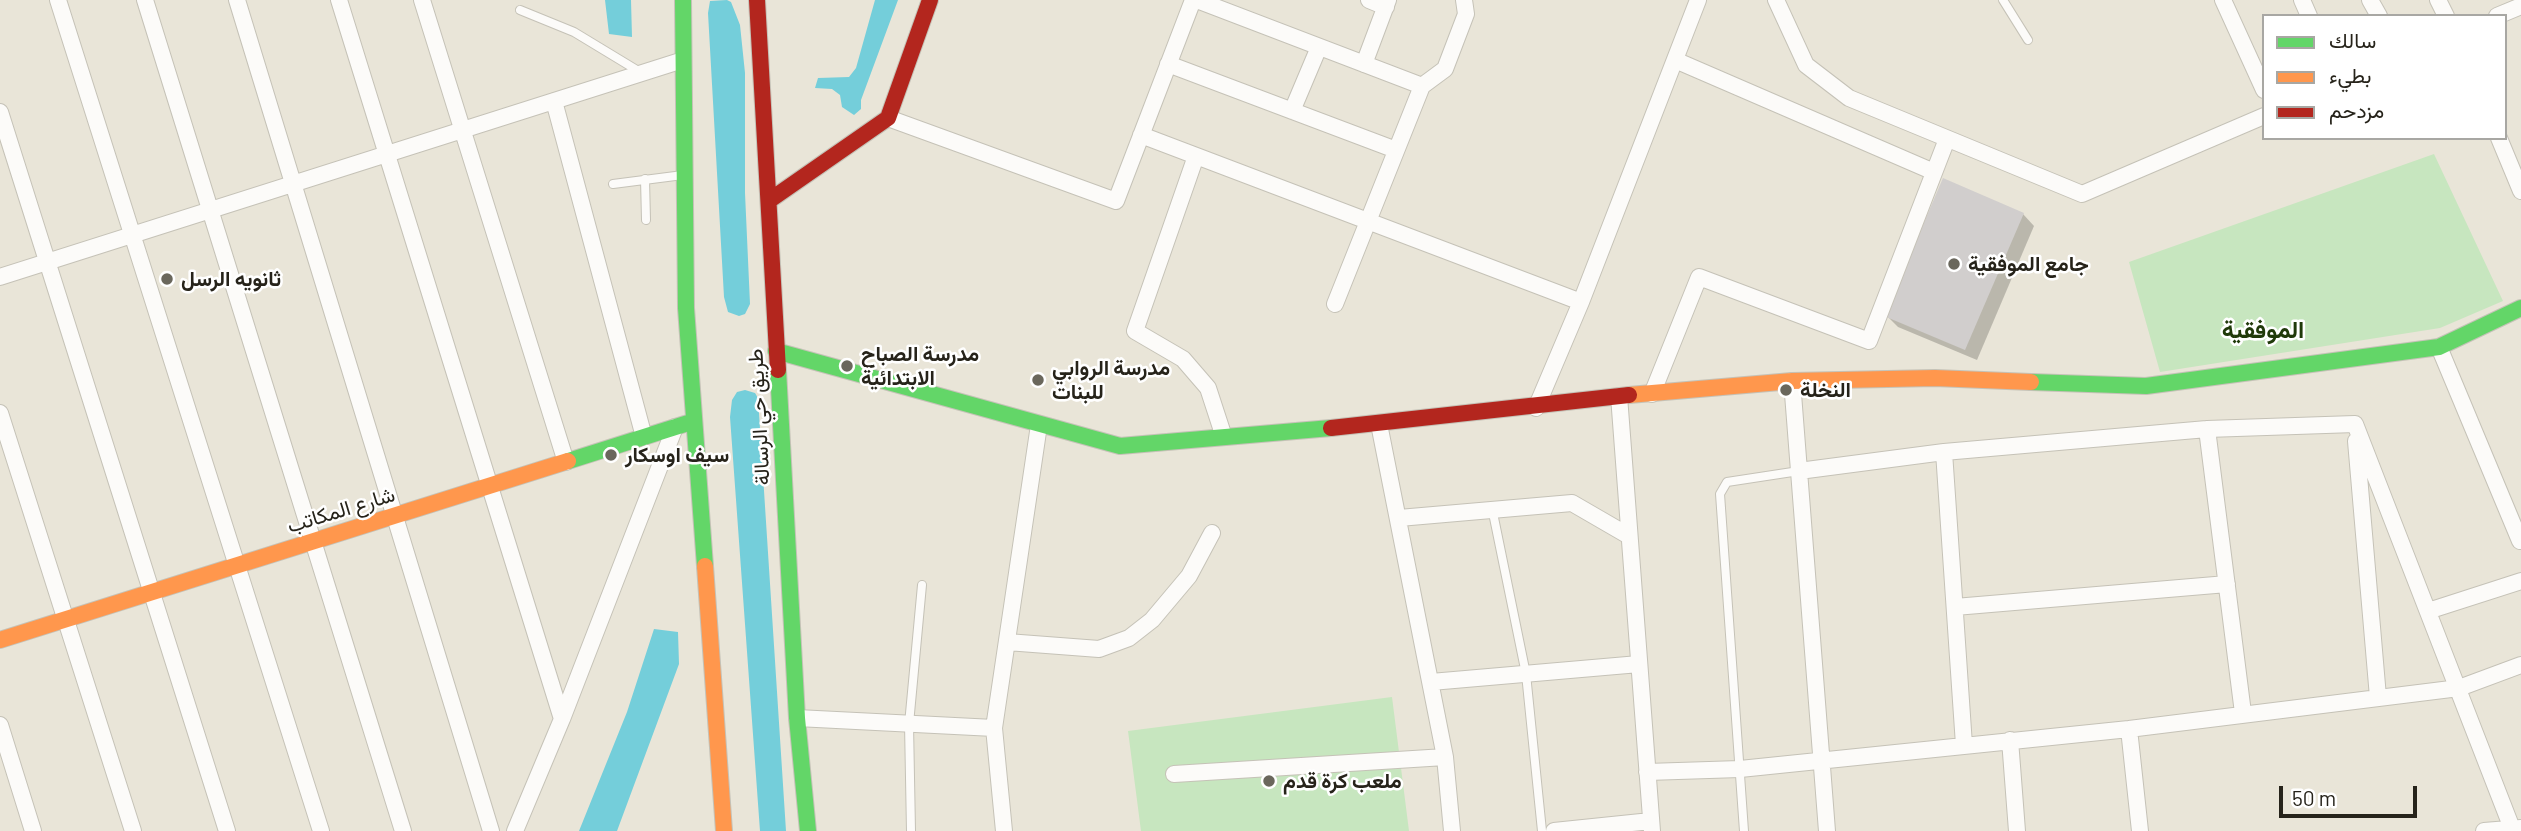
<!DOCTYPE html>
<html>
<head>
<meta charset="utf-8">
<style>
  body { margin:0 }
  #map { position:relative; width:2521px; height:831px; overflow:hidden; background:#e9e5d8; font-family:Barlow,Vazirmatn,sans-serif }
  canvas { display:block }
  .legend { position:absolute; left:2262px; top:14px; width:245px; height:126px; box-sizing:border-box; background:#fff; border:2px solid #a8a7a3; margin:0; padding:9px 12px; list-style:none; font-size:21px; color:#26231a }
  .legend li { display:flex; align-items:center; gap:14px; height:35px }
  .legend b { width:35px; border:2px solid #a8a7a3 }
  .scale { position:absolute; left:2279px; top:786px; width:138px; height:32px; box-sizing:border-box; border:4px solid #26231a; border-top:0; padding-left:9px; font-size:21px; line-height:24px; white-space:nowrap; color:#26231a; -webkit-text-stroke:5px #fff; paint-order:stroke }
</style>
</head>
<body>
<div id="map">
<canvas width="2521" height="831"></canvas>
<ul class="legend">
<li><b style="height:9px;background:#63d668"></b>سالك</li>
<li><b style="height:9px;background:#ff974d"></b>بطيء</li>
<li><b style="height:9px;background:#b3261e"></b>مزدحم</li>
</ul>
<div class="scale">50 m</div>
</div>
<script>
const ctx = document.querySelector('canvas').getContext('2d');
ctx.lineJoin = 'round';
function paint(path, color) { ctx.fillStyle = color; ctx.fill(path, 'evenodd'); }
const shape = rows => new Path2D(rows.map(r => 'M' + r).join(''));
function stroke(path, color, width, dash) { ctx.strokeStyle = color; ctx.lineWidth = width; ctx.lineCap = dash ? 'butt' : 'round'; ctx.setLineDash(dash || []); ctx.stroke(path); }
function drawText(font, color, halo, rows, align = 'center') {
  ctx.font = font + ' Barlow,Vazirmatn,sans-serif'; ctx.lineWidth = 5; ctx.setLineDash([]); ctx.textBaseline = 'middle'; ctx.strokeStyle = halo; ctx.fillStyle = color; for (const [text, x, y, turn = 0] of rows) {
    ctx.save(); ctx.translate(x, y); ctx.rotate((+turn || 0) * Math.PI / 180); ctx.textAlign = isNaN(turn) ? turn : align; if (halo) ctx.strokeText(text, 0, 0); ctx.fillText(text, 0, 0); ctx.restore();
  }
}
const green = shape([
  [2434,154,2503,301,2440,328,2160,372,2129,262],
  [1392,697,1409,831,1141,831,1128,731]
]);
const water = shape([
  [605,0,631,0,632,37,609,34],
  [727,0,731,2,740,25,745,73,745,193,750,304,745,314,739,316,728,312,724,297,708,13,710,1],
  [875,0,898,0,861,100,861,109,854,115,842,107,840,95,832,89,815,88,818,78,849,77,856,68],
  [745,390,755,393,758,398,786,831,760,831,730,417,732,400,737,392],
  [654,629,678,632,679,664,617,831,579,831,627,712]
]);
const shadow = shape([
  [2023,214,2034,226,1977,360,1898,327,1886,315]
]);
const building = shape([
  [1943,178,2024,213,1965,350,1884,316]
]);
const lane = shape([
  [2003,0,2028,40],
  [520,10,574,32,640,72],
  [645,179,646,220],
  [613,184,683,175],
  [1492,508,1526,674,1542,831],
  [911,831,909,724,922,585],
  [1744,831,1720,494,1727,482,1799,471]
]);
const street = shape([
  [58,0,321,831],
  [145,0,403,831],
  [237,0,491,831],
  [339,0,562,719],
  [422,0,566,462],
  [1197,0,1422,86],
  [1369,0,1386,7],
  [1776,0,1806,65,1849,98,2082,194,2264,116],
  [2223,0,2264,90],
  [2302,0,2309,16],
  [2370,0,2379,16],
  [2438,0,2446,16],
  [2497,16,2521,6],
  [1675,60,1934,172],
  [1168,64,1396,150],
  [1364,64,1388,0],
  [554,101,644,437],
  [1292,111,1319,47],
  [0,112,227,831],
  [888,118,1116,201,1193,0],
  [1141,135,1581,302],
  [2499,138,2521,191],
  [1196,156,1135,331,1183,359,1208,388,1224,437],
  [0,277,683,60],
  [1335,304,1422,86,1445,69,1466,14,1464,0],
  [2439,347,2520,541],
  [1792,381,1827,831],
  [1652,394,1699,277,1869,341,1947,139],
  [1619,396,1652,831],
  [1536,408,1581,302,1698,0],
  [0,413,133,831],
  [1379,424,1445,757,1452,831],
  [2355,424,2513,831],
  [2207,429,2243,713],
  [2356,441,2378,697],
  [1944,452,1964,745],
  [1799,471,1944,452,2207,429,2355,424],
  [1399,518,1572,503,1629,536],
  [1955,607,2227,584],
  [2428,611,2521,581],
  [1007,642,1099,649,1129,638,1152,620,1189,576,1212,533],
  [1431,682,1639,664],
  [797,718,994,728],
  [0,725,33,831],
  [2129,729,2140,831],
  [2010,740,2017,831],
  [1647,772,1740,769,2129,729,2459,688,2521,665],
  [1174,774,1445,757],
  [515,831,562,719,675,427],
  [1004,831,994,728,1039,425],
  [1554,831,1651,821],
  [2484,831,2521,828]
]);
const fast = shape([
  [683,0,686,308,705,566],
  [776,351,1120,446,1331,428],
  [778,370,797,718,808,831],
  [2031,382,2146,386,2439,347,2521,308],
  [568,461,694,421]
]);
const slow = shape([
  [1629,395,1792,381,1935,378,2031,382],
  [705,566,724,831],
  [0,640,568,461]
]);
const jam = shape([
  [757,0,778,370],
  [770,200,888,118,930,0],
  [1331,428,1629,395]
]);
const markers = [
  [1954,264,7,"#6a675c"],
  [167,279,7,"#6a675c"],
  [847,366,7,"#6a675c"],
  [1038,380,7,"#6a675c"],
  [1786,390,7,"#6a675c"],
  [611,455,7,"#6a675c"],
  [1269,781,7,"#6a675c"]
];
const poiNames = [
  ["جامع الموفقية",1968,264],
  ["ثانويه الرسل",181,279],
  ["مدرسة الصباح",861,354],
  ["الابتدائية",861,378],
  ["مدرسة الروابي",1052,368],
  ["للبنات",1052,392],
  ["النخلة",1800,390],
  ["سيف اوسكار",625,455],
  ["ملعب كرة قدم",1283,781]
];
const streetNames = [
  ["طريق حي الرسالة",759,417,-93],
  ["شارع المكاتب",341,510,-17]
];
const quarterNames = [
  ["الموفقية",2263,330]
];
paint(green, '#c7e6bf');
paint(water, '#74ceda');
paint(shadow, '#0003');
paint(building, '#d1cecd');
stroke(lane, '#c5c2b7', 10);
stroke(street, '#c5c2b7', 18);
stroke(fast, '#c5c2b7', 18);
stroke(slow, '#c5c2b7', 18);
stroke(jam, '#c5c2b7', 18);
stroke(lane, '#fcfbf9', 8);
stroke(street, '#fcfbf9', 16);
stroke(fast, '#63d668', 16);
stroke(slow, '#ff974d', 16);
stroke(jam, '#b3261e', 16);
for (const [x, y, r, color] of markers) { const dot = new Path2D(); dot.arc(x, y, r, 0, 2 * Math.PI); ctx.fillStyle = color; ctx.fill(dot); stroke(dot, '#fff', 2.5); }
drawText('bold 21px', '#26231a', '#fff', poiNames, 'left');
drawText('21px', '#26231a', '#fff', streetNames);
drawText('bold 24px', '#203a0a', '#fff', quarterNames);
</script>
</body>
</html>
